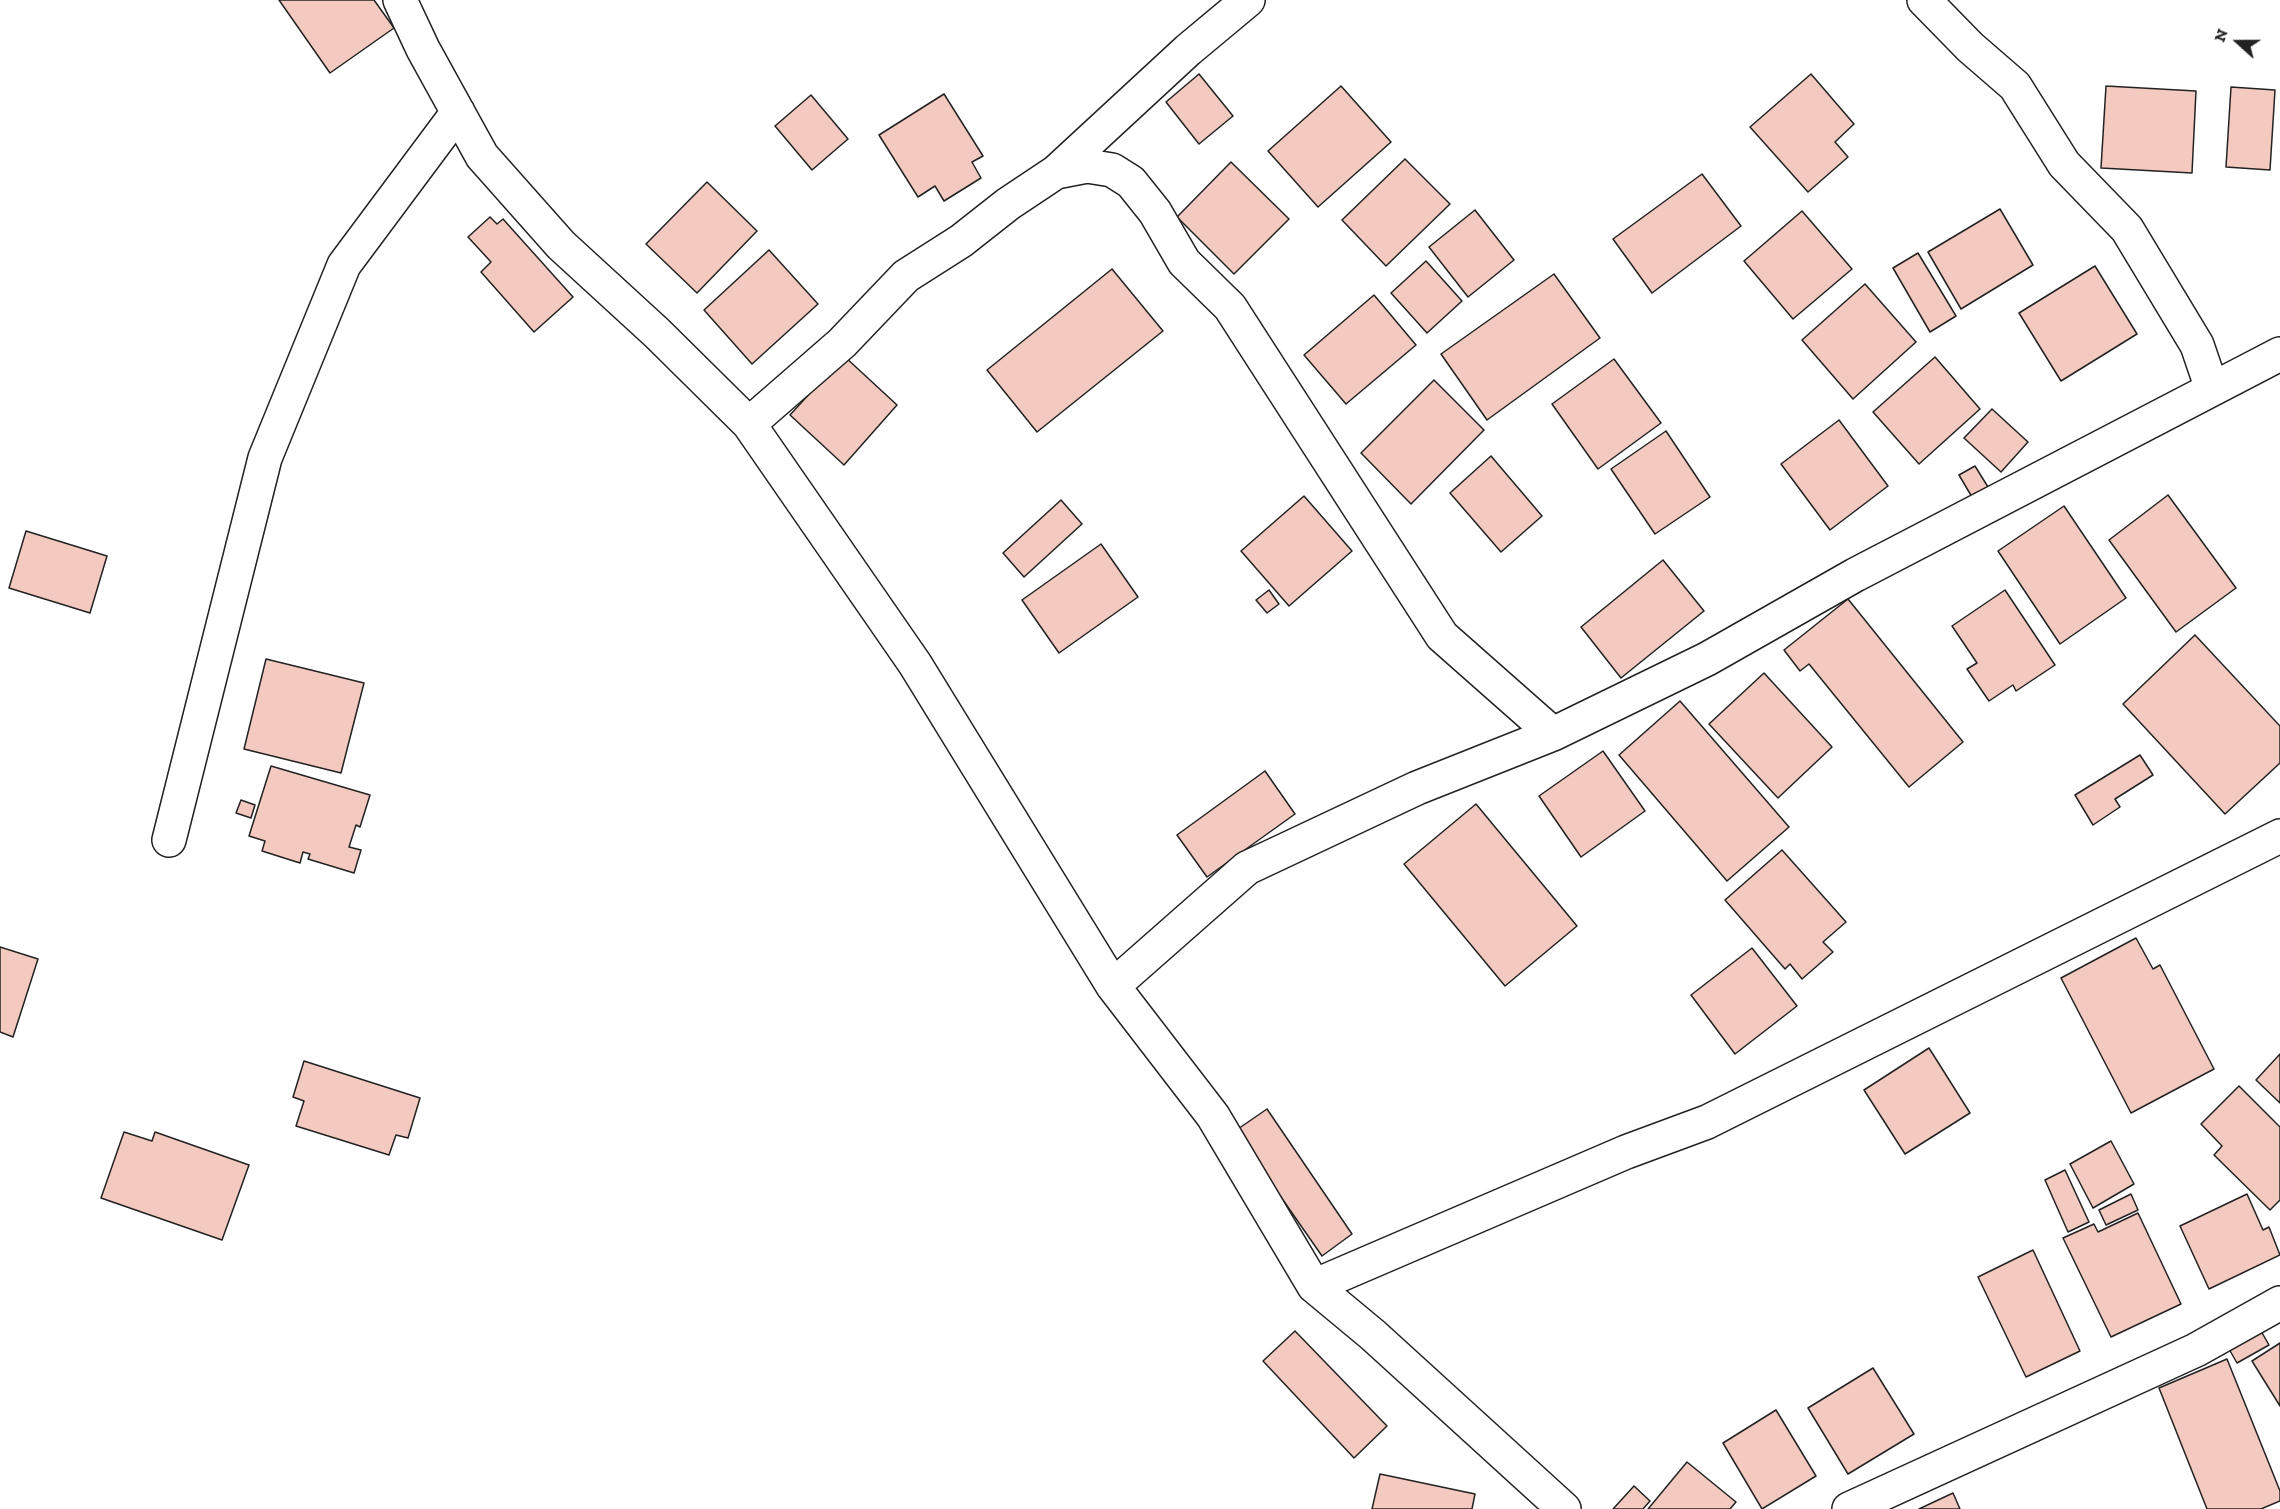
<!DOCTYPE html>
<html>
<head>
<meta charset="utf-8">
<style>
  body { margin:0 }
  #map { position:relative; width:2280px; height:1509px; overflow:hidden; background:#fff; font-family:"Zilla Slab",serif }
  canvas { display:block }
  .north { position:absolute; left:2208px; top:12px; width:60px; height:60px; -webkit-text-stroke:4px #fff; paint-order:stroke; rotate:291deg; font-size:16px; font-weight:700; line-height:24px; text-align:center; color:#222 }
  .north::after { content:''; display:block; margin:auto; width:21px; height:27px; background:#222; clip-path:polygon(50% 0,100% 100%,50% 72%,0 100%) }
</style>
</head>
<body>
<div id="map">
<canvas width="2280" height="1509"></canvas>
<div class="north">N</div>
</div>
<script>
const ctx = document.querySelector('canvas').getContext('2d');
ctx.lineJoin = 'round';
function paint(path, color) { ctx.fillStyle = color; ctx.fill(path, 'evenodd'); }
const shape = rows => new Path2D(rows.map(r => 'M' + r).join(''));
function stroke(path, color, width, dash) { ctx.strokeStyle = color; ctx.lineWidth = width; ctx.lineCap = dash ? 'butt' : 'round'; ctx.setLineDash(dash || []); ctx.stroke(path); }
const building = shape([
  [279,0,374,0,394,28,330,73,279,0],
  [1199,74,1233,116,1199,144,1166,102,1199,74],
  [1811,74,1854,124,1835,142,1848,157,1808,192,1750,127,1811,74],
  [1341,86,1391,142,1318,207,1268,151,1341,86],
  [2106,86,2196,91,2192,173,2101,168,2106,86],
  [2231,87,2275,90,2270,170,2226,167,2231,87],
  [944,94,983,156,972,162,981,178,944,201,935,186,918,197,879,135,944,94],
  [811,95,848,139,812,170,775,126,811,95],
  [1405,159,1450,204,1386,266,1342,220,1405,159],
  [1231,162,1289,219,1234,274,1177,217,1231,162],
  [1702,174,1741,226,1652,293,1613,239,1702,174],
  [707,182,757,231,697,293,646,244,707,182],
  [2000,209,2033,265,1961,309,1928,252,2000,209],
  [1475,210,1514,260,1468,297,1429,247,1475,210],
  [1802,211,1852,269,1793,319,1744,261,1802,211],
  [490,217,497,224,503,219,573,297,534,332,481,272,491,262,468,237,490,217],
  [769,250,818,304,752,364,704,310,769,250],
  [1918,253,1956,316,1930,332,1893,268,1918,253],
  [1426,261,1462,301,1427,333,1391,293,1426,261],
  [2095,266,2137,334,2061,381,2019,313,2095,266],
  [1112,269,1163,331,1037,432,987,370,1112,269],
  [1554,274,1600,338,1487,420,1441,354,1554,274],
  [1865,284,1916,342,1853,399,1802,340,1865,284],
  [1374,295,1416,345,1346,404,1304,355,1374,295],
  [844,356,897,405,844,465,790,415,844,356],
  [1935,357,1980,409,1919,464,1873,412,1935,357],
  [1614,359,1661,423,1598,469,1552,404,1614,359],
  [1434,380,1484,430,1411,504,1361,453,1434,380],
  [1992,409,2028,442,2001,472,1964,438,1992,409],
  [1839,420,1888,486,1830,530,1781,464,1839,420],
  [1666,431,1710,497,1655,534,1611,469,1666,431],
  [1491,456,1542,516,1501,552,1450,493,1491,456],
  [1975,466,1988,487,1972,497,1959,475,1975,466],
  [2168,495,2236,588,2176,632,2109,540,2168,495],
  [1304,496,1352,551,1289,606,1241,551,1304,496],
  [1061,500,1082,524,1024,577,1003,553,1061,500],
  [2064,506,2126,598,2060,644,1998,551,2064,506],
  [26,531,107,556,90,613,9,588,26,531],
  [1101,544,1138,597,1059,653,1022,600,1101,544],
  [1663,560,1704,611,1621,678,1581,627,1663,560],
  [1269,590,1279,604,1267,613,1256,600,1269,590],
  [2005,590,2055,665,2016,691,2013,685,1989,701,1967,669,1977,663,1952,626,2005,590],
  [1848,599,1963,742,1909,787,1809,664,1800,671,1784,650,1848,599],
  [2195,635,2280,726,2280,763,2225,814,2123,704,2195,635],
  [266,659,364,683,341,773,244,749,266,659],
  [1764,673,1832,747,1778,798,1709,724,1764,673],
  [1680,701,1789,827,1727,881,1619,755,1680,701],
  [1603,751,1645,811,1581,857,1539,796,1603,751],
  [2140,755,2153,775,2115,799,2120,807,2093,825,2075,795,2140,755],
  [271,766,370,795,360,827,356,825,349,847,361,850,354,873,308,859,310,854,303,852,300,863,262,851,265,841,249,836,271,766],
  [1265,771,1295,814,1207,877,1177,835,1265,771],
  [241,800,255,805,251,818,236,813,241,800],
  [1476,804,1577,926,1505,986,1404,864,1476,804],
  [1782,850,1846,922,1823,942,1833,952,1802,979,1790,964,1785,969,1725,900,1782,850],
  [2136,938,2153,969,2160,965,2214,1069,2131,1113,2061,978,2136,938],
  [0,947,38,959,13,1037,0,1032,0,947],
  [1752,948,1797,1006,1735,1054,1691,995,1752,948],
  [1929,1048,1970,1113,1905,1154,1864,1090,1929,1048],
  [2280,1054,2280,1103,2256,1080,2280,1054],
  [304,1061,420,1098,408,1138,396,1135,389,1155,296,1126,304,1101,293,1097,304,1061],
  [2239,1086,2280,1127,2280,1200,2270,1210,2214,1155,2222,1146,2201,1124,2239,1086],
  [1267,1109,1352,1234,1322,1256,1235,1131,1267,1109],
  [124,1132,152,1141,155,1132,249,1165,222,1240,101,1198,124,1132],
  [2111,1141,2134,1184,2093,1208,2070,1164,2111,1141],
  [2065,1170,2089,1222,2068,1232,2045,1180,2065,1170],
  [2131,1194,2138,1210,2106,1225,2099,1210,2131,1194],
  [2247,1194,2263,1230,2269,1227,2280,1255,2209,1289,2180,1226,2247,1194],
  [2138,1213,2181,1304,2111,1337,2063,1238,2094,1224,2098,1232,2138,1213],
  [2033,1250,2080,1351,2026,1377,1978,1277,2033,1250],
  [2257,1324,2269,1345,2237,1363,2225,1342,2257,1324],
  [1295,1331,1387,1426,1354,1458,1263,1361,1295,1331],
  [2280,1343,2280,1406,2252,1361,2280,1343],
  [2227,1359,2280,1491,2280,1501,2261,1509,2207,1509,2159,1388,2227,1359],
  [1873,1368,1914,1434,1848,1474,1808,1408,1873,1368],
  [1776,1410,1816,1476,1762,1509,1723,1443,1776,1410],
  [1687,1462,1736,1502,1730,1509,1648,1509,1687,1462],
  [1380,1474,1475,1494,1472,1509,1372,1509,1380,1474],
  [1634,1486,1650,1501,1643,1509,1613,1509,1634,1486],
  [1953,1493,1960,1509,1919,1509,1953,1493]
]);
const minor = shape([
  [400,0,423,49,482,156,561,245,657,333,749,424,915,664,1113,986,1213,1116,1314,1286,1373,1335,1564,1509],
  [1924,0,1970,47,2015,86,2064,164,2127,229,2197,345,2212,389],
  [1056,172,1188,50,1248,0],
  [749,424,842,343,906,276,961,241,1008,204,1056,172,1087,166,1112,170,1131,182,1155,212,1184,262,1230,307,1442,636,1553,734],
  [169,840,265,458,344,265,458,112],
  [1113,986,1247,868,1417,788,1553,734,1707,659,1855,575,2280,354],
  [1314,1286,1626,1152,1707,1122,2280,836],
  [1849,1509,2196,1350,2280,1303]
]);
paint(building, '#f3c9c0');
stroke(building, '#222', 1.5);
stroke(minor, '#222', 36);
stroke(minor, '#fff', 33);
</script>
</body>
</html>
